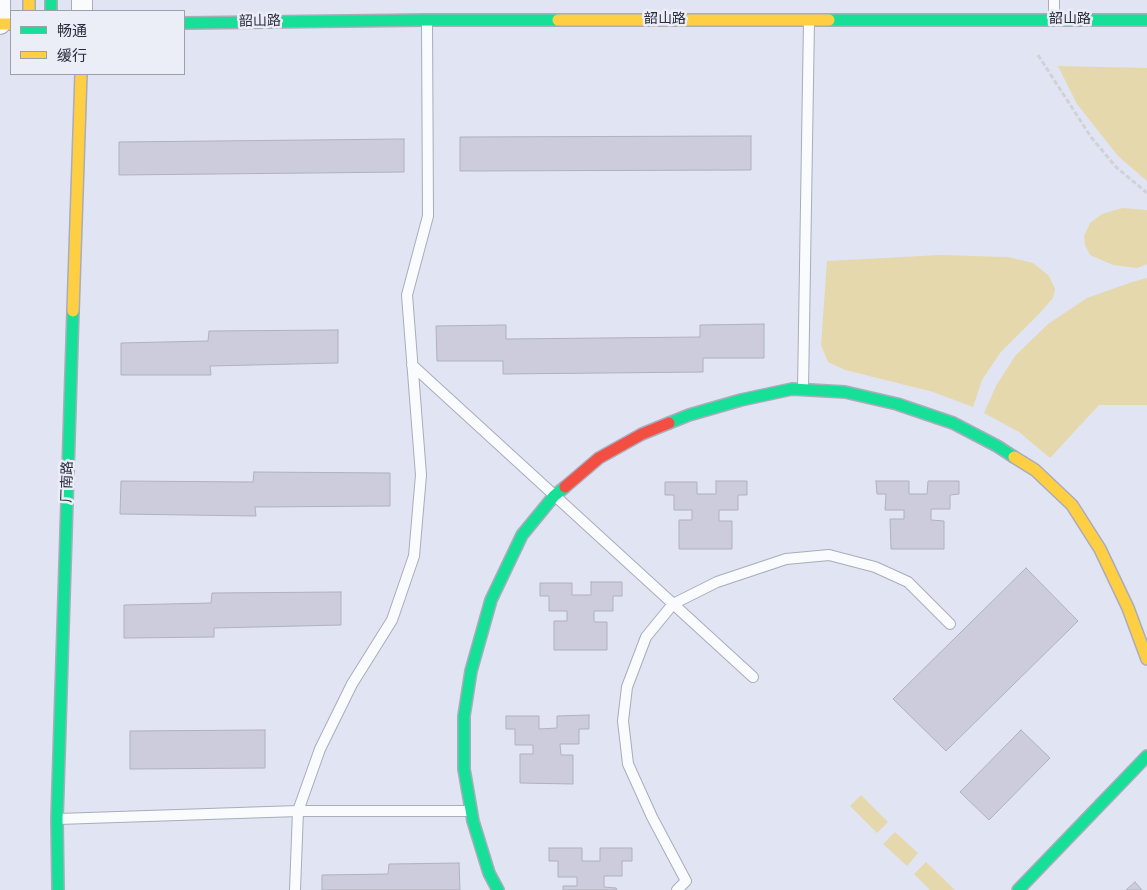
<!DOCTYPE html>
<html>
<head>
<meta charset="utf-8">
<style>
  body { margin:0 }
  #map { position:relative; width:1147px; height:890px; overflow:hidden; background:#e1e4f3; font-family:"Nunito Sans","Noto Sans SC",sans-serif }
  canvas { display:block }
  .legend { position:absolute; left:10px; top:10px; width:175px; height:65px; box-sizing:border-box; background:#ebeef7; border:1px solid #9da0ac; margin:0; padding:6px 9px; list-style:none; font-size:15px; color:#282c3c }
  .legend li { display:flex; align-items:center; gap:10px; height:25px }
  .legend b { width:25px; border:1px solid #9da0ac }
</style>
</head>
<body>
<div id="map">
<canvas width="1147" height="890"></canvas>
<ul class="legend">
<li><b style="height:6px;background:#16e098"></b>畅通</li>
<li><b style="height:6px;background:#ffcf43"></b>缓行</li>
</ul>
</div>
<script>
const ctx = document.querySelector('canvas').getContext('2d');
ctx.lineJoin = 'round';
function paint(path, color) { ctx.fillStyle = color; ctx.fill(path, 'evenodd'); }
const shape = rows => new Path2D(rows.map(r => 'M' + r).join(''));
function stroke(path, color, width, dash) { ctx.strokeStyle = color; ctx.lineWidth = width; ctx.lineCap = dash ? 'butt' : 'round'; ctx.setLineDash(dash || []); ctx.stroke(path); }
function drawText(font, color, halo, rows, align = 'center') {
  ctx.font = font + ' "Nunito Sans","Noto Sans SC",sans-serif'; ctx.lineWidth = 5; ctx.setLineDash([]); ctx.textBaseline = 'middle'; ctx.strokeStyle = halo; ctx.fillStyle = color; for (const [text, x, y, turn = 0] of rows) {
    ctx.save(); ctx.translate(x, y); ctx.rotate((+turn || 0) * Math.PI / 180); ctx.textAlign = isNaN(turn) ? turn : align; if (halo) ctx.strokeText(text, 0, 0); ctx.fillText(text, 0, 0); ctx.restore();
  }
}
const green = shape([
  [1058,66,1147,68,1147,181,1118,156,1077,104],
  [1122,208,1147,210,1147,264,1137,268,1113,265,1090,255,1085,245,1084,236,1090,223,1102,214],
  [941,255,1008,257,1033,263,1049,276,1055,289,1053,298,1039,314,1000,353,982,380,973,407,933,392,845,370,828,362,821,345,827,261],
  [1147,278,1147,405,1099,405,1050,458,1019,432,984,413,996,386,1015,356,1048,324,1087,298,1132,282],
  [861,795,888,822,877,833,850,806],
  [895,832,918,853,907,866,883,844],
  [926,862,955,890,930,890,914,874]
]);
const building = shape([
  [751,136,751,170,460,171,460,137,751,136],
  [404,139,404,172,119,175,119,142,404,139],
  [764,324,764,358,703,358,703,372,503,374,503,361,437,361,436,326,506,325,506,339,700,337,700,325,764,324],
  [338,330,338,363,210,366,211,375,121,375,121,343,208,341,209,331,338,330],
  [254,472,390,473,390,506,255,507,256,516,120,514,121,481,253,482,254,472],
  [716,481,747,481,747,495,738,495,738,510,719,510,719,521,732,521,732,549,679,549,679,520,692,520,692,510,674,510,674,495,665,495,665,482,697,482,697,494,716,494,716,481],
  [876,481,909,481,909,494,927,494,928,481,959,481,959,494,950,495,950,509,931,509,931,520,944,521,944,549,891,549,890,519,904,519,904,510,885,510,886,494,877,494,876,481],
  [1026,568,1078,621,946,751,893,699,1026,568],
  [591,582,622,582,622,596,613,596,613,611,594,611,594,622,607,622,607,650,554,650,554,621,567,621,567,611,549,611,549,596,540,596,540,583,572,583,572,595,591,595,591,582],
  [341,592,341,625,214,628,214,637,124,638,124,605,211,603,212,593,341,592],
  [589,715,589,729,579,729,579,744,560,744,561,755,573,755,573,784,520,783,520,754,533,754,533,745,515,745,515,729,506,729,506,716,539,716,539,729,557,728,557,716,589,715],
  [265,730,265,768,130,769,130,731,265,730],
  [1021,730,1050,758,989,820,960,792,1021,730],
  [549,848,582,848,582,861,600,861,600,848,632,848,632,861,622,861,622,876,604,876,604,887,616,888,617,890,563,890,563,886,577,886,577,877,558,877,558,861,549,861,549,848],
  [459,863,460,890,322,890,322,875,388,874,389,864,459,863],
  [1135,882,1142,890,1126,890,1135,882]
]);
const path = shape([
  [1038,55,1091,137,1116,167,1147,193]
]);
const lane = shape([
  [1054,19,1054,0],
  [412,365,753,677],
  [803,389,809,21],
  [58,819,298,811,471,811],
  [295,890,298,811,320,749,352,684,392,620,414,556,421,475,407,295,428,216,427,21],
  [677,890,686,881,652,817,628,764,623,721,627,687,646,637,673,604,717,582,786,559,829,555,875,567,908,582,950,624]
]);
const street = shape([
  [0,0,0,24],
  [82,11,82,0]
]);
const fast = shape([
  [51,0,51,11],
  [829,20,1147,20],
  [184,23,427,20,558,20],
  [669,423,689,415,741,400,792,389,845,392,897,404,953,423,997,446,1014,457],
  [58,890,57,819,73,311],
  [498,890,489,873,473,821,464,769,464,716,471,671,491,600,522,535,554,496,565,487],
  [1018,890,1147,756]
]);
const slow = shape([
  [29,0,29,11],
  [558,20,829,20],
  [0,24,11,24],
  [73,311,81,74],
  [1014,457,1035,470,1072,505,1100,549,1128,608,1147,659]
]);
const jam = shape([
  [565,487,599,458,642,434,669,423]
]);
const streetNames = [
  ["韶山路",665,20],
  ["韶山路",1070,20],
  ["韶山路",260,22,-1],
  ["厂南路",68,482,-88]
];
paint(green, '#e5d8ac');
paint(building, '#ccccdc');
stroke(building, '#b0b0bf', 1);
stroke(lane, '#a9acba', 12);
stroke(street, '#a9acba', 22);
stroke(fast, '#a9acba', 14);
stroke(slow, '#a9acba', 14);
stroke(jam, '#a9acba', 14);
stroke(path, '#d1d2d7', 3, [5, 2.5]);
stroke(lane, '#fafbfd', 10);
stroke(street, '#fafbfd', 20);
stroke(fast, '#16e098', 11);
stroke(slow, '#ffcf43', 11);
stroke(jam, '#f24e42', 11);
drawText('14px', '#282c3c', '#ebeef7', streetNames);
</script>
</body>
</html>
